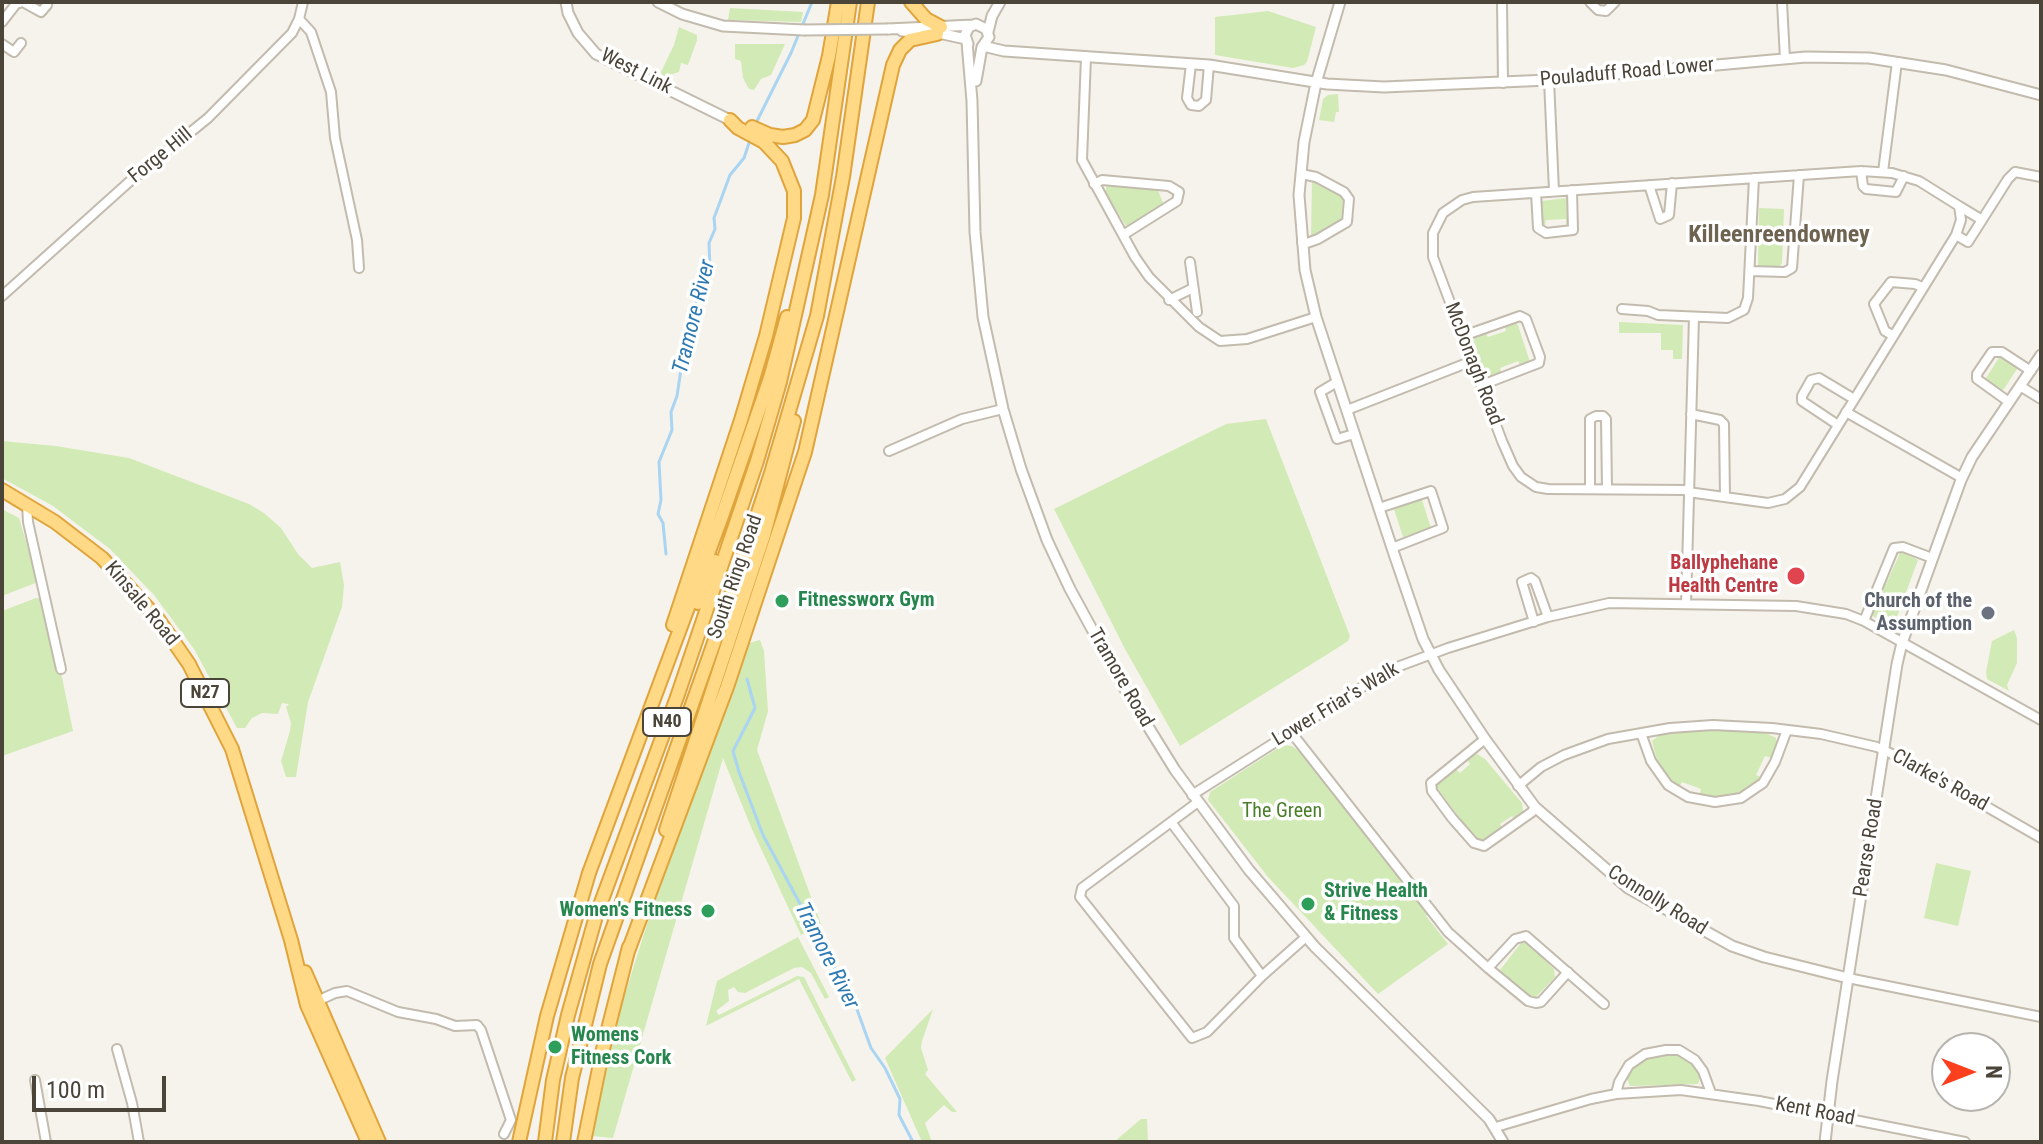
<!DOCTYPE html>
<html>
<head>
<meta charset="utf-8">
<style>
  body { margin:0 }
  #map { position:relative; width:2043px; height:1144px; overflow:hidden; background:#f6f3ec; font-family:"Roboto Condensed",sans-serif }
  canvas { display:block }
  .frame { position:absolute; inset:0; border:4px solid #4b4439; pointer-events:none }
  .north { position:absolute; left:1931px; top:1032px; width:80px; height:80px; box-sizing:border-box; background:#fff; border:2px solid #b7b4b0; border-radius:50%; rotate:90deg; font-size:22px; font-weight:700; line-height:32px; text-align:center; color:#4b4439 }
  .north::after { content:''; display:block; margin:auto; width:28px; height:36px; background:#fc3f1d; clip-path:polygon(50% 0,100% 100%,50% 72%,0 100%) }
  .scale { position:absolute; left:32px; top:1076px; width:134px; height:36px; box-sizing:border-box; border:4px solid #4b4439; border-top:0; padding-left:10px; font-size:24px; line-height:28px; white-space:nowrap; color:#4b4439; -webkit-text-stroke:6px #fff; paint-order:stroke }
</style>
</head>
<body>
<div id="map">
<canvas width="2043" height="1144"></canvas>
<div class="frame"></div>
<div class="north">N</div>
<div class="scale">100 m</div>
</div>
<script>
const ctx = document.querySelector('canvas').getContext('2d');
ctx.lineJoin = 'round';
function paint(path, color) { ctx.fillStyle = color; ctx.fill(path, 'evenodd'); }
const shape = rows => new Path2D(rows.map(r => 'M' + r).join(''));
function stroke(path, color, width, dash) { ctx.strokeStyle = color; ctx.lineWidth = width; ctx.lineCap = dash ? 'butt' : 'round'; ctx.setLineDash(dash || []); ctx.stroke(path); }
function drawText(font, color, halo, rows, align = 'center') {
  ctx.font = font + ' "Roboto Condensed",sans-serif'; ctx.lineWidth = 7; ctx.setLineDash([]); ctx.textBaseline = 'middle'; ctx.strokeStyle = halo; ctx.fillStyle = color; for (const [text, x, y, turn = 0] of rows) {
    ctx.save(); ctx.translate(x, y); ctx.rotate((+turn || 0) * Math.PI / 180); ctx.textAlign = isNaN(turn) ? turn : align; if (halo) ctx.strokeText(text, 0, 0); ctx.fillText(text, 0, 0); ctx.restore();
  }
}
const green = shape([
  [730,8,803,12,801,22,728,20],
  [1268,11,1316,27,1307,62,1304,65,1293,68,1215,55,1215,17],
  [679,27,697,35,697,40,688,65,681,63,679,72,663,77,661,72,674,45],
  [735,44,785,44,771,75,761,79,754,90,749,89,743,78,741,61,735,59],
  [1338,94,1339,112,1336,112,1334,122,1319,120,1323,99,1328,95],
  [1312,178,1343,196,1343,199,1341,222,1321,234,1311,237],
  [1107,184,1157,188,1164,205,1130,227,1126,226,1105,192],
  [1567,198,1568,225,1566,226,1566,219,1546,220,1545,226,1543,225,1541,201],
  [1759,208,1784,209,1782,263,1777,269,1758,267],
  [1514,322,1518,325,1530,362,1521,367,1518,361,1500,368,1502,375,1486,379,1471,338,1485,331,1488,337,1506,331,1504,324],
  [1619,322,1683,325,1682,359,1673,359,1673,350,1661,350,1661,333,1619,333],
  [2000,356,2016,366,2017,369,2004,389,1999,391,1986,382,1986,378],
  [1266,419,1350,636,1348,641,1331,652,1180,746,1125,649,1054,509,1226,424],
  [2,441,56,446,129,458,249,504,264,513,281,528,298,554,312,568,340,562,344,585,342,607,308,702,296,777,286,777,281,761,290,731,291,723,286,707,289,704,282,703,278,714,262,713,252,718,245,728,237,728,194,649,154,595,110,549,53,506,2,478],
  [1421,497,1431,528,1403,537,1393,506],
  [2,509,19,518,38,582,2,596],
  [1901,551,1918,560,1895,622,1888,623,1874,617,1871,612,1880,586,1886,584],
  [36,598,46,599,73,731,2,756,2,611],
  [2014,630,2017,638,2017,663,2007,685,2009,691,1987,679,1986,672,1992,641],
  [760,640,764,651,768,711,757,750,821,924,801,935,751,827,723,758,613,1138,592,1136,620,1010,650,915,749,643],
  [1707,730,1762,731,1776,738,1777,743,1772,758,1765,756,1756,775,1763,778,1749,790,1716,799,1699,796,1701,789,1682,782,1679,788,1675,785,1664,773,1657,760,1652,741,1661,734],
  [1283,745,1292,746,1301,753,1428,914,1426,916,1448,944,1378,994,1268,877,1208,800,1210,792],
  [1477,754,1485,759,1522,803,1523,811,1515,820,1512,816,1500,824,1503,829,1490,839,1479,840,1475,839,1436,786,1437,782,1454,767,1460,773,1470,764,1466,758],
  [1936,863,1971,871,1958,926,1924,918],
  [798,937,829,997,825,999,811,973,802,967,794,968,745,993,738,992,734,987,728,990,729,1001,716,1011,719,1015,797,976,804,977,856,1080,852,1082,799,979,706,1026,717,981],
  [1521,943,1528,943,1554,969,1555,977,1536,997,1530,996,1500,970],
  [933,1009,922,1041,921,1048,928,1070,925,1074,957,1112,952,1112,944,1105,925,1123,932,1142,922,1142,885,1058],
  [1658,1054,1676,1054,1686,1058,1695,1065,1701,1075,1698,1084,1630,1086,1627,1079,1629,1071,1638,1061],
  [1141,1119,1147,1119,1148,1142,1114,1142]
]);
const stream = shape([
  [755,125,791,53,812,2],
  [666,554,663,523,658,514,661,500,659,462,672,430,671,412,677,396,683,356,696,315,696,303,710,269,709,243,715,229,714,218,730,175,744,158,750,140],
  [747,679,755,708,733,751,739,772,763,835,835,969,843,991,855,1004,871,1048,885,1068,900,1099,899,1115,913,1142]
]);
const minor = shape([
  [1502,2,1503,83],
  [1590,2,1598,10,1606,11,1615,2],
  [1782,2,1785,59],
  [299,19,311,32,331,92,335,138,357,240,359,268],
  [2,22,16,4,23,2,41,12,47,5],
  [2,44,14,52,21,43],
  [1086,57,1082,160,1135,257,1149,277,1199,327,1220,341,1247,339,1316,317],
  [1191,64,1187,98,1191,105,1199,106,1206,100,1209,65],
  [1549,80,1554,191],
  [1861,171,1863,186,1866,189,1896,192,1904,176],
  [1883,172,1897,62],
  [1301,174,1316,177,1344,192,1349,199,1347,222,1318,239,1307,243,1302,242],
  [1094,184,1102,180,1169,186,1179,192,1177,201,1123,235],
  [1649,185,1660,219,1669,215,1672,183],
  [1536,193,1538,228,1546,233,1573,230,1572,190],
  [1959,206,1982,220],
  [1956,235,1968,242,2008,179,2015,172,2041,177],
  [1190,262,1197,312],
  [1750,271,1785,272,1792,268,1799,175],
  [2,296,129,182,208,118,292,33,299,19,303,2],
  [1169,300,1193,288],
  [1622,309,1648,311,1658,315,1728,318,1744,310,1748,298,1754,178],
  [1892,335,1885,331,1874,304,1891,282,1915,284,1922,287],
  [1463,336,1520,316,1526,319,1540,357,1539,363,1482,385],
  [1337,382,1320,392,1337,439,1354,434],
  [2020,386,2041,399],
  [2009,402,1977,379,1977,374,1992,352,2002,352,2031,371],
  [1347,410,1472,361],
  [1846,412,1962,478],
  [1691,414,1720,420,1724,424,1725,497],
  [1838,425,1802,401,1802,396,1811,380,1819,378,1854,399],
  [889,451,962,419,1003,409],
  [1590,489,1590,419,1596,416,1603,416,1606,419,1607,489],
  [1688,490,1548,489,1536,487,1521,477,1513,466,1502,441,1433,257,1433,233,1443,213,1462,200,1473,197,1861,171,1892,173,1919,181,1959,206,1961,220,1956,235,1800,487,1785,499,1768,503,1688,492],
  [27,504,28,522,61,669],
  [1379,508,1431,491,1443,528,1392,548],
  [1686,604,1694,317],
  [1864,621,1894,548,1903,547,1932,558],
  [1534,622,1522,582,1531,578,1535,581,1548,617],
  [1291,732,1448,932,1488,968,1528,1001,1536,1003,1541,1002,1568,972],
  [1641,733,1651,761,1668,785,1688,797,1715,802,1741,798,1763,783,1775,762,1787,730],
  [1485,739,1431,783,1432,791,1452,818,1474,843,1484,846,1532,812,1535,807],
  [1518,786,1541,767,1564,755,1608,739,1670,728,1713,725,1772,728,1821,734,1877,747,1909,762,2041,838],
  [1192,795,1389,670,1448,648,1548,617,1609,603,1796,606,1846,614,1864,621,2041,720],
  [1198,802,1082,888,1080,897,1192,1038,1207,1032,1262,976],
  [1171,822,1234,906,1234,938,1262,976,1306,937],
  [1488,968,1515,939,1526,936,1604,1004],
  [1848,978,2041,1017],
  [315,1002,335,993,347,991,398,1012,436,1019,455,1026,477,1025,481,1030,511,1120,504,1134],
  [117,1049,132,1103,139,1142],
  [35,1080,46,1142],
  [1616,1094,1619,1082,1629,1065,1645,1054,1666,1050,1679,1050,1695,1060,1703,1071,1711,1093],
  [1496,1127,1591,1099,1616,1094,1681,1090,1759,1101,1965,1142]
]);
const tertiary = shape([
  [566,2,568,13,578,33,596,54,730,120],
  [658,2,682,14,723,26,804,30],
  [1340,2,1316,83,1304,142,1299,195,1305,270,1316,317,1392,548,1423,639,1439,670,1485,739,1535,807,1628,888,1732,946,1764,957,1848,978],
  [888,29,973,25],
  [902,31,943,34,966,39],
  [988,32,992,16,1000,2],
  [967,42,972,101,975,232,983,317,1003,409,1021,469,1047,540,1070,589,1123,686,1175,770,1249,870,1315,947,1489,1119,1503,1142],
  [968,44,965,35,969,27,976,24,986,29,989,37,982,47,976,81],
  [983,46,1004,51,1209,65,1327,84,1384,87,1549,80,1806,57,1869,58,1946,70,2041,95],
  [1825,1142,1832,1081,1897,664,1902,643,1961,480,1972,457,2041,355]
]);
const trunk = shape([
  [911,2,926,19,941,27],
  [752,127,770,135,783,137,795,135,805,130,813,120,829,56,838,2],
  [2,490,55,522,102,558,158,619,189,664,232,749,291,940,307,1005,368,1142],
  [698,603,715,561],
  [673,625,741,420,766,336,794,218,794,191,782,161,764,142,738,128,730,120],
  [666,830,764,535,794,421],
  [627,954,727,687,805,452,893,65,900,50,910,40,937,34],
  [305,972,379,1142],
  [519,1142,547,1016,589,873,721,519,770,378,787,317],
  [545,1142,553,1080,568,1015,596,916,677,697,757,461,780,382,822,195,850,2],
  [563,1142,572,1078,600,964,733,589,771,473,817,316,843,177,868,2],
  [584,1142,603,1049,629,947]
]);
const tertiaryBridge = shape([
  [804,30,888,29]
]);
const markers = [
  [1796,576,10,"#e0444e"],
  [782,601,8,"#2e9e5b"],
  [1988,613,8,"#6b7280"],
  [1308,904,8,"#2e9e5b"],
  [708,911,8,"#2e9e5b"],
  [555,1047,8,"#2e9e5b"]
];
const shields = [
  [205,693,48],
  [667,722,48]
];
const shieldNames = [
  ["N27",205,693],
  ["N40",667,722]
];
const streetNames = [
  ["West Link",636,72,27],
  ["Pouladuff Road Lower",1627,73,-5],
  ["Forge Hill",161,156,-39],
  ["McDonagh Road",1473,364,69],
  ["South Ring Road",736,577,-71],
  ["Kinsale Road",141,604,50],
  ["Tramore Road",1120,678,60],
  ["Lower Friar's Walk",1336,705,-31],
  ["Clarke's Road",1940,781,29],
  ["Pearse Road",1869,848,-81],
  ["Connolly Road",1657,901,32],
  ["Kent Road",1815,1112,11]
];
const healthNames = [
  ["Ballyphehane",1778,564],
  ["Health Centre",1778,587]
];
const leisureNames = [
  ["Fitnessworx Gym",798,601],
  ["Strive Health",1324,892],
  ["& Fitness",1324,915],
  ["Women's Fitness",692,911,"right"],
  ["Womens",571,1036],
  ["Fitness Cork",571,1059]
];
const worshipNames = [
  ["Church of the",1972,602],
  ["Assumption",1972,625]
];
const parkNames = [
  ["The Green",1282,812]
];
const waterNames = [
  ["Tramore River",695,317,-76],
  ["Tramore River",826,956,63]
];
const quarterNames = [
  ["Killeenreendowney",1779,236]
];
paint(green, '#d2eab5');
stroke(stream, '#a9d4f2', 3);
stroke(minor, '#c2bbae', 12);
stroke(tertiary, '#c2bbae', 13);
stroke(trunk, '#e0a43c', 16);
stroke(minor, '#fff', 8);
stroke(tertiary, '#fff', 9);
stroke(trunk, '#ffd985', 12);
stroke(tertiaryBridge, '#c2bbae', 13, []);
stroke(tertiaryBridge, '#fff', 9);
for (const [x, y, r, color] of markers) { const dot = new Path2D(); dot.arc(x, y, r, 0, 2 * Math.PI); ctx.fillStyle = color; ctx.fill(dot); stroke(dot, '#fff', 3); }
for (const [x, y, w] of shields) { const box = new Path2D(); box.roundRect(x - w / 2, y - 14, w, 28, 6); ctx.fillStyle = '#fff'; ctx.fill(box); stroke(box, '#4b4439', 2); }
drawText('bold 18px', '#4b4439', null, shieldNames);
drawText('20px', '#4b4439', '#fff', streetNames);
drawText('bold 20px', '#be3a42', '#fff', healthNames, 'right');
drawText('bold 20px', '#27864d', '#fff', leisureNames, 'left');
drawText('bold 20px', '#5b616d', '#fff', worshipNames, 'right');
drawText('20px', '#4a7f2a', '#fff', parkNames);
drawText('italic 22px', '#2e7ab2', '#fff', waterNames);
drawText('bold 24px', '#6e6250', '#fff', quarterNames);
</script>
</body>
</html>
